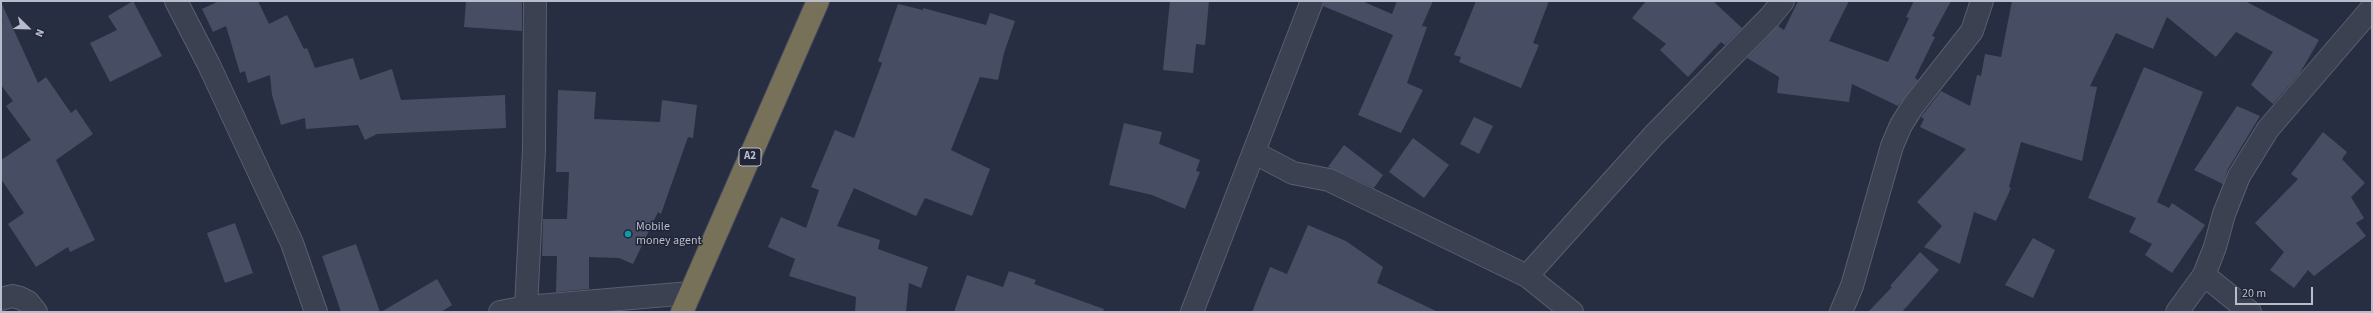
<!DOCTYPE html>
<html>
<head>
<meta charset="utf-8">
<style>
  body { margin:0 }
  #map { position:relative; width:2373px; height:313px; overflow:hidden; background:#282e41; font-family:"Source Sans 3",sans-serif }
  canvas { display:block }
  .frame { position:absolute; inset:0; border:2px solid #b9bccb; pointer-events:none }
  .north { position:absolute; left:8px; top:8px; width:40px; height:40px; -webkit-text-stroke:3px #212537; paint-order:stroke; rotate:113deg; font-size:11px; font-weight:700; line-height:16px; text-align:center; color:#b9bccb }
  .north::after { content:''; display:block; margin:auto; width:14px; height:18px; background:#b9bccb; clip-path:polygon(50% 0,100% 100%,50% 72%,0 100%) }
  .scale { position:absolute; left:2235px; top:287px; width:78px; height:18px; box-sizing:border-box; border:2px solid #b9bccb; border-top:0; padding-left:5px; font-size:12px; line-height:14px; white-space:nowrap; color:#b9bccb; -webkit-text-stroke:3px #212537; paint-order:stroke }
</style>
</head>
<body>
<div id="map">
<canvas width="2373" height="313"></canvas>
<div class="frame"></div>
<div class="north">N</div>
<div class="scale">20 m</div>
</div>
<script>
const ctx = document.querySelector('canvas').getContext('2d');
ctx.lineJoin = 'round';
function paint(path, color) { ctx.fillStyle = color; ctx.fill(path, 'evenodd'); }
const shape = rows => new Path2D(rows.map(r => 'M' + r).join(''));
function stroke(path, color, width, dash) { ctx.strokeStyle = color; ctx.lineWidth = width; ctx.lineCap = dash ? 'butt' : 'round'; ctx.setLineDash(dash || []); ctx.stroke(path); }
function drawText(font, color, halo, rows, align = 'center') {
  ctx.font = font + ' "Source Sans 3",sans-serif'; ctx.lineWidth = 3; ctx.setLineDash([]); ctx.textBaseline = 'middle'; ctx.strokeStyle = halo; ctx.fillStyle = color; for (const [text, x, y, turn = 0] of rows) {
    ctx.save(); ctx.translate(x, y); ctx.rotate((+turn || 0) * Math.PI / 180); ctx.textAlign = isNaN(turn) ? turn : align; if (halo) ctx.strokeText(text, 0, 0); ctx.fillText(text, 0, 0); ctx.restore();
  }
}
const building = shape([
  [133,1,162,56,110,82,90,43,117,30,108,16],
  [219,1,258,1,269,24,287,15,304,49,307,48,315,68,353,58,360,80,392,69,401,100,505,95,506,128,377,134,365,140,358,125,306,129,305,118,281,125,272,95,270,75,248,83,245,71,240,73,226,26,213,32,202,9],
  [466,1,522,1,522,31,464,27],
  [1170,1,1209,1,1205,45,1196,44,1193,73,1163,70],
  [1324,1,1362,1,1392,14,1397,1,1433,1,1422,26,1427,27,1407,83,1423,90,1401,133,1358,115,1393,35,1323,6],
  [1476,1,1549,1,1533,43,1539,45,1521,88,1459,62,1461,57,1454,55],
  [1646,1,1713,1,1742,28,1725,45,1721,42,1688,77,1660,50,1666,44,1632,18],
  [1798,1,1849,1,1829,41,1888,62,1909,18,1906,17,1914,1,1951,1,1932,36,1935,37,1915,78,1918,80,1898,106,1852,84,1849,102,1777,93,1779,77,1747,58,1778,26,1784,30],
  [2012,1,2245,1,2319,40,2300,73,2273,104,2251,85,2273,52,2236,32,2216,57,2167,17,2153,49,2116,33,2090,86,2097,87,2082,161,2021,142,2009,187,2011,188,1996,221,1974,212,1960,264,1924,247,1942,226,1917,202,1966,149,1920,127,1924,119,1921,117,1941,91,1970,106,1977,75,1981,76,1985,54,2001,57],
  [1,2,38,83,46,77,71,113,76,109,93,134,56,160,95,240,70,252,68,247,36,267,8,224,24,213,1,179,1,160,31,140,6,106,13,101,1,85],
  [898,4,923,10,923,8,986,25,990,13,1015,21,1004,53,998,80,980,77,951,150,990,169,972,216,925,198,916,216,854,188,837,226,880,240,878,249,928,267,921,288,909,283,906,312,855,312,856,297,789,276,795,259,768,247,781,217,806,228,819,190,811,187,835,130,854,138,882,63,878,61],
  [2144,67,2203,92,2157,202,2169,208,2172,203,2205,225,2172,273,2145,255,2152,244,2129,232,2136,218,2088,198],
  [558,90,596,92,594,119,660,122,662,100,697,105,693,138,688,137,661,214,658,212,633,264,619,258,589,257,589,289,556,292,557,256,542,256,543,219,567,219,569,172,556,172],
  [2237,106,2260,116,2228,169,2223,184,2194,170],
  [1474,117,1493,126,1479,154,1460,144],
  [1124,123,1162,132,1159,144,1200,160,1196,171,1200,172,1185,209,1152,195,1109,185],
  [2323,132,2347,152,2342,159,2365,183,2351,197,2364,218,2356,223,2366,236,2314,276,2308,270,2294,288,2270,270,2284,252,2255,223,2298,179,2291,174],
  [1413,138,1449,165,1424,198,1389,172],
  [1344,145,1383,175,1374,188,1328,167],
  [235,223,253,273,225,283,207,233],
  [1308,225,1346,241,1383,267,1377,283,1438,312,1252,312,1270,267,1287,274],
  [2033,238,2055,250,2033,298,2005,285],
  [356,244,380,312,341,312,322,256],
  [1920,252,1939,270,1902,312,1868,312,1892,287,1890,286],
  [1009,271,1036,280,1034,284,1104,309,1103,312,954,312,967,275,1003,287],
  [437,279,452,305,441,312,381,312]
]);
const street = shape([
  [176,1,209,65,292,243,316,312],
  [1255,153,1293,173,1329,180,1527,276,1572,312],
  [1527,276,1654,135,1770,17,1783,1],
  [1,299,12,296,20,298,28,302,36,312],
  [526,307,534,150,535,1],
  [500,312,526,307,690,293],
  [1192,312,1312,1],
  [1841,312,1852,286,1892,146,1901,125,1913,106,1972,31,1982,1],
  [2177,312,2204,275],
  [2250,312,2204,275,2215,247,2224,214,2239,176,2268,129,2372,8]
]);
const highway = shape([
  [682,312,818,1]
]);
const markers = [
  [628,234,4,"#0f9aa8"]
];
const shields = [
  [750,157,22]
];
const shieldNames = [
  ["A2",750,157]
];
const poiNames = [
  ["Mobile",636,227],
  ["money agent",636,241]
];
paint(building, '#474d63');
stroke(street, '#5a5e6e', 24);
stroke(highway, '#474b5c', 24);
stroke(street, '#3c4151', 22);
stroke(highway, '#77715a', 22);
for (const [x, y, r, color] of markers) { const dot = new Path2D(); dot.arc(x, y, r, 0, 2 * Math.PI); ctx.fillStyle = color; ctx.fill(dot); stroke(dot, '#212537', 1.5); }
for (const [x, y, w] of shields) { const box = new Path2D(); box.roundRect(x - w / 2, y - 9, w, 18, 3); ctx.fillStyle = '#212537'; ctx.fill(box); stroke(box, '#b9bccb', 1); }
drawText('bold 11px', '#b9bccb', null, shieldNames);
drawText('12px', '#b9bccb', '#212537', poiNames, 'left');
</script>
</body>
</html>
